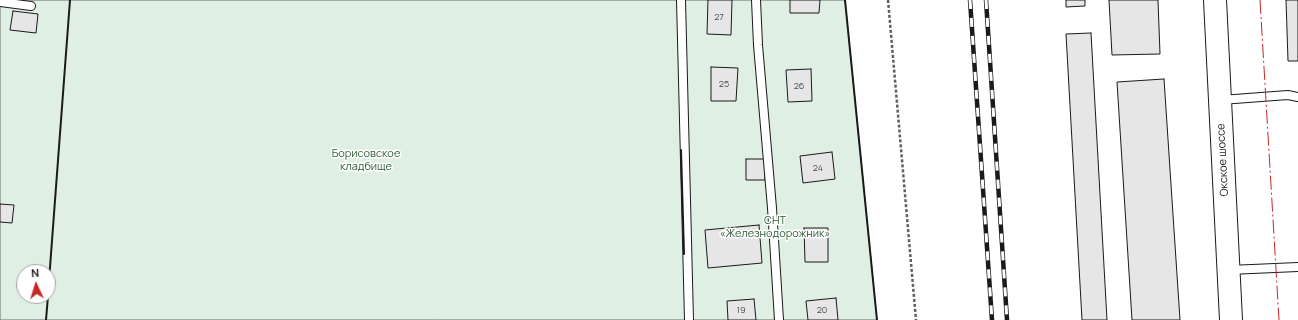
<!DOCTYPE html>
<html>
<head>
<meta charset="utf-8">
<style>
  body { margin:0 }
  #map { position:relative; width:1298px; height:320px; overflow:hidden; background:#fff; font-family:Manrope,sans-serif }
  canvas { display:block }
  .north { position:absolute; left:16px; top:264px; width:40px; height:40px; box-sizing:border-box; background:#fff; border:1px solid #a3a3a3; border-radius:50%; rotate:356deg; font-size:11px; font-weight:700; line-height:16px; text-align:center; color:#1a1a1a }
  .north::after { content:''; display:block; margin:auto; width:14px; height:18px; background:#c62828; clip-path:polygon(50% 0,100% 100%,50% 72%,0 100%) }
</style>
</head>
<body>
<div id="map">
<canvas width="1298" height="320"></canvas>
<div class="north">N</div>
</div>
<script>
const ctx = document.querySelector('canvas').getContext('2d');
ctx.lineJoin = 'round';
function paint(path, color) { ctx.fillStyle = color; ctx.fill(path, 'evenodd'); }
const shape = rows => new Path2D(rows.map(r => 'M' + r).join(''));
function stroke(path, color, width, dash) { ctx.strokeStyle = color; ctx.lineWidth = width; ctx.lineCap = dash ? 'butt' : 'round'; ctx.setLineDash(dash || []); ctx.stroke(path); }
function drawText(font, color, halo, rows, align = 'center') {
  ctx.font = font + ' Manrope,sans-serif'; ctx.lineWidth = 3; ctx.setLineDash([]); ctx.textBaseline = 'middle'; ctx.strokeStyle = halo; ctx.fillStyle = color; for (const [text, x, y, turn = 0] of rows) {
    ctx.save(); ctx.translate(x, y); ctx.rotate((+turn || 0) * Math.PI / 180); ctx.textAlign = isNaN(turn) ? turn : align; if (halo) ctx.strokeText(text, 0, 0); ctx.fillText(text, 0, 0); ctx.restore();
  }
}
const green = shape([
  [0,0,845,0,877,320,0,320,0,0],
  [24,272,48,272,48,296,24,296,24,272]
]);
const building = shape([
  [708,0,732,0,731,35,707,34,708,0],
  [790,0,820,0,819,13,790,13,790,0],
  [1066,0,1085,0,1085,6,1066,7,1066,0],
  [1109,0,1158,0,1160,54,1112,55,1109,0],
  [1286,0,1298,0,1298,61,1288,61,1286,0],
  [13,11,38,14,36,33,10,30,13,11],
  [1091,33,1107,320,1082,320,1066,34,1091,33],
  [711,67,738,68,736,101,711,101,711,67],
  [811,69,812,101,788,102,786,70,811,69],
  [1164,79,1180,320,1132,320,1117,82,1164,79],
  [832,152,835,179,803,183,800,156,832,152],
  [746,159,765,159,765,180,746,180,746,159],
  [0,204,14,205,12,223,0,222,0,204],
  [759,225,762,263,708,268,705,230,759,225],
  [804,228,828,228,828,262,805,262,804,228],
  [836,298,838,320,808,320,806,301,836,298],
  [754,299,756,320,728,320,727,301,754,299]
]);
const path = shape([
  [888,0,916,320]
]);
const service = shape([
  [681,0,689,320],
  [756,0,758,45,772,208,779,320],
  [0,2,31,6],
  [1221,100,1288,95,1298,97],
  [1229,270,1298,267]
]);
const secondary = shape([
  [1215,0,1231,320]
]);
const rail = shape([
  [970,0,992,320],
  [986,0,1007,320]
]);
const wall = shape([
  [845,0,877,320],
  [681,150,684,254],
  [48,294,70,0],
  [46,320,48,296]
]);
const power = shape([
  [1260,0,1279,320]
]);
const numberNames = [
  ["27",719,17],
  ["25",724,84],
  ["26",799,86],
  ["24",818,168],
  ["19",741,310],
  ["20",822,310]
];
const parkNames = [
  ["Борисовское",366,154],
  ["кладбище",366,167],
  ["СНТ",775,221],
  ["«Железнодорожник»",775,234]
];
const streetNames = [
  ["Окское шоссе",1223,160,-93]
];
paint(green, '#e0efe3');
stroke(green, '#6a6a6a', 1);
paint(building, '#e6e6e6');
stroke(building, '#1a1a1a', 1);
stroke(service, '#1a1a1a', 10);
stroke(secondary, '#1a1a1a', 24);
stroke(path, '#5f5f5f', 2.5, [3, 2]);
stroke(service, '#fff', 8);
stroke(secondary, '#fff', 22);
stroke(rail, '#1a1a1a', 4.5);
stroke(rail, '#fff', 3, [9]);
stroke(wall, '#1a1a1a', 2);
stroke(power, '#c62828', 1, [14, 3, 2, 3]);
drawText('9px', '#4d4d4d', null, numberNames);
drawText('11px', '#2b5a34', '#fff', parkNames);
drawText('11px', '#1a1a1a', '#fff', streetNames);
</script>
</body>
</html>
